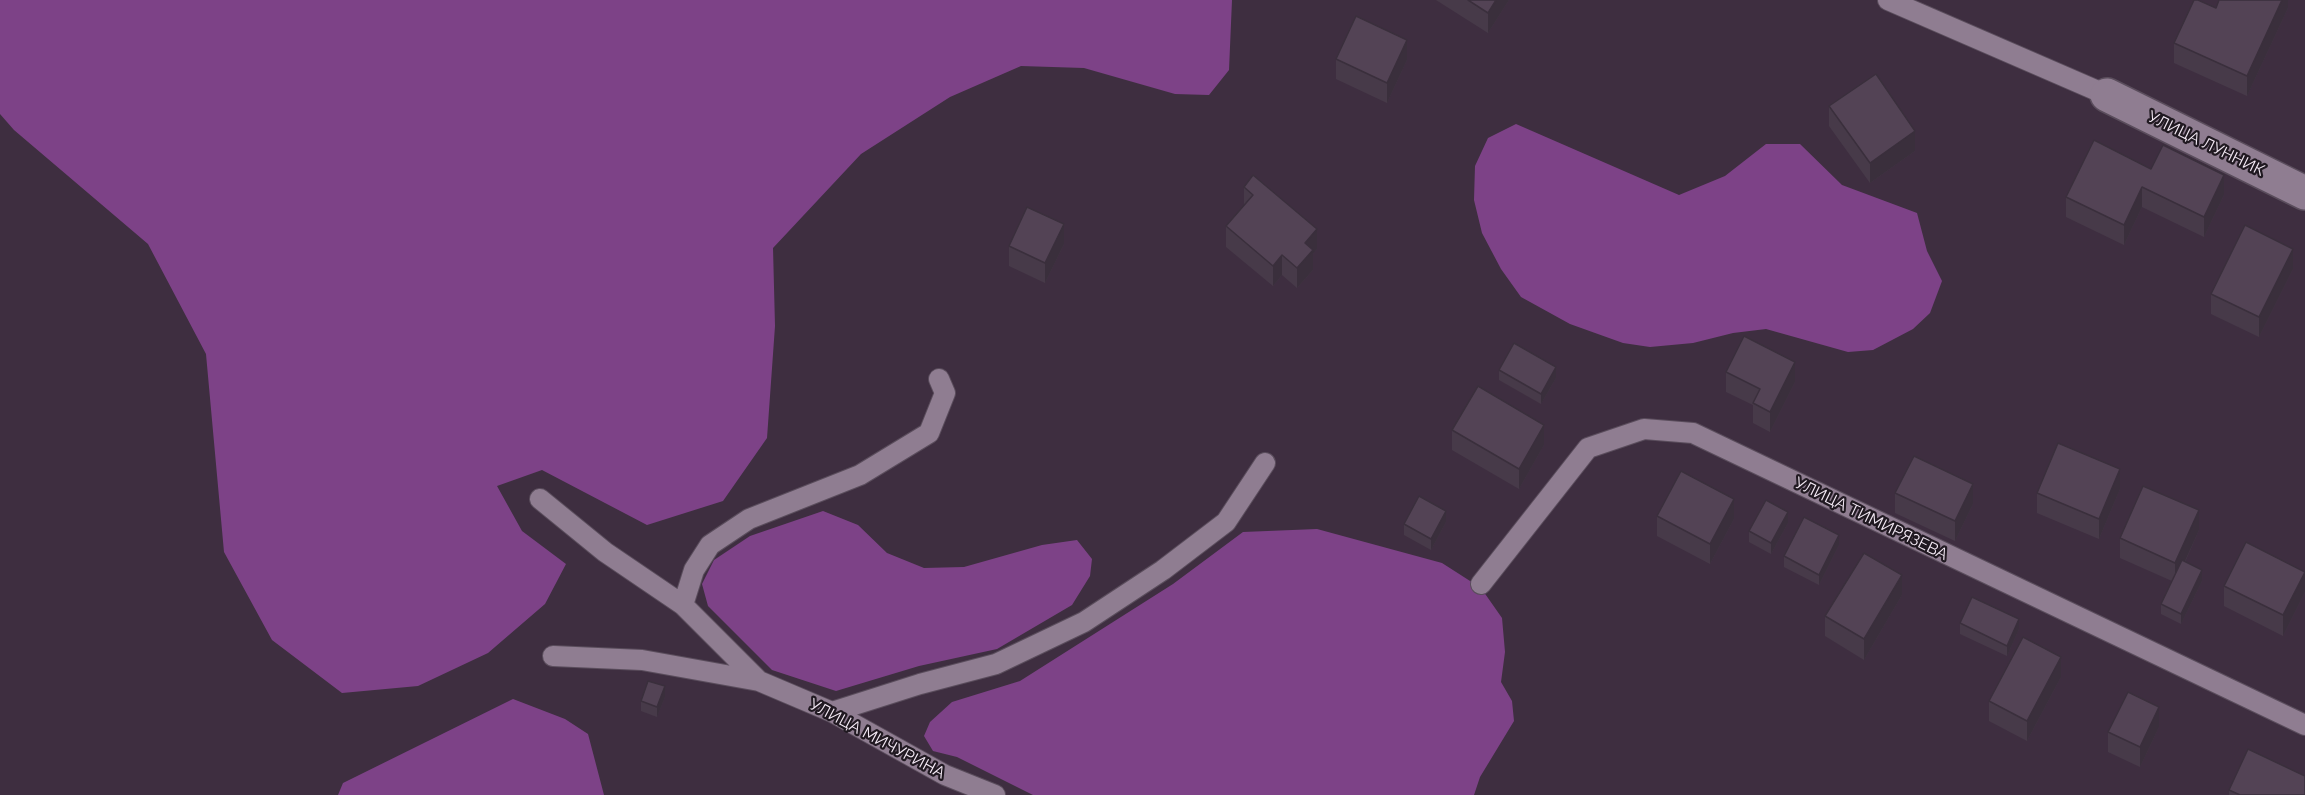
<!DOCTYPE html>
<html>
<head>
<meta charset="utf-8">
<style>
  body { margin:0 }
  canvas { display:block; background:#3e2e40 }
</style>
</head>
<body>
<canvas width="2305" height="795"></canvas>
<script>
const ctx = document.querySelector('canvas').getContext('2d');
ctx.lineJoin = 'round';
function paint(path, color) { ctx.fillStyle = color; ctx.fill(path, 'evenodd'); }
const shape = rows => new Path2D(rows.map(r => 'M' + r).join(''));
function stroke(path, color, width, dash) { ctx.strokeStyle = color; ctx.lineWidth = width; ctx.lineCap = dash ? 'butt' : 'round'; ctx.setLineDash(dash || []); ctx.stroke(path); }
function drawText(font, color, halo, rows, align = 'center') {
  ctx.font = font + ' Raleway,sans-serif'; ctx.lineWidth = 4.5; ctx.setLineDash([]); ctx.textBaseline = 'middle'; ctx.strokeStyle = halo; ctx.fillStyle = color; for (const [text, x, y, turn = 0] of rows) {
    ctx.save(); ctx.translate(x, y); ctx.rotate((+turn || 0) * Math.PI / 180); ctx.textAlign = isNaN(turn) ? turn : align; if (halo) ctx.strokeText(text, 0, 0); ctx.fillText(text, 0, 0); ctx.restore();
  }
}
const forest = shape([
  [0,0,1232,0,1229,70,1209,95,1175,94,1084,68,1021,66,950,97,861,154,773,248,775,326,767,438,723,501,647,525,542,470,497,486,522,531,566,564,545,604,488,653,418,686,342,693,272,640,224,552,206,354,148,244,14,130,0,114],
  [1516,124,1679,195,1725,176,1766,144,1800,144,1842,185,1917,213,1927,251,1942,281,1930,313,1913,329,1873,350,1848,352,1766,329,1733,333,1693,343,1650,347,1623,343,1570,324,1521,297,1501,269,1482,233,1474,200,1475,166,1488,138],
  [823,511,858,525,887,553,924,568,964,567,1042,545,1077,540,1092,559,1090,576,1072,605,997,649,919,666,836,691,772,670,708,606,702,584,714,560,750,536],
  [1317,529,1442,563,1481,588,1502,618,1505,652,1501,682,1512,701,1514,721,1480,777,1474,795,1033,795,957,757,933,751,924,736,930,722,952,702,1020,681,1173,584,1243,532],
  [513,699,565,719,588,734,604,795,338,795,343,783]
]);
const lane = shape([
  [1888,0,2107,95],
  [540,499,605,552,683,605,759,681],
  [1481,584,1588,448,1644,429,1693,433,2305,725],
  [683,605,694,570,710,545,749,519,860,475,929,433,945,393,939,379],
  [553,656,642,660,759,681,832,712,945,775,995,795],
  [832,712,920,684,996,664,1084,622,1163,570,1226,522,1265,463]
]);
const street = shape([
  [2107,95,2305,193]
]);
const wall = shape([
  [1436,0,1509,0,1488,33],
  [2288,0,2288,8,2247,96,2174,63,2174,43,2216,8],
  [1336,59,1407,60,1387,103,1336,79],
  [1829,106,1915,151,1870,183,1829,126],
  [2151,169,2224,195,2204,237,2142,207,2124,245,2066,217,2066,197],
  [1244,187,1317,249,1313,254,1313,270,1297,288,1282,275,1273,286,1226,247,1226,226,1244,206],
  [1064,244,1045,283,1009,266,1009,246],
  [2293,269,2259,337,2211,314,2211,294],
  [1499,370,1556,378,1541,404,1499,380],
  [1726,372,1795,382,1770,432,1753,423,1753,405,1726,392],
  [1452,430,1544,445,1519,489,1452,450],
  [2120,489,2099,539,2037,513,2037,493],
  [1895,493,1973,504,1955,541,1895,513],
  [1657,516,1734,519,1710,564,1657,536],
  [1446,522,1431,550,1404,535,1404,524],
  [1788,523,1771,554,1749,542,1749,531],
  [2199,530,2185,562,2202,581,2181,624,2161,614,2161,604,2172,581,2120,558,2120,538],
  [1839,545,1819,585,1784,567,1784,556],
  [2305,572,2305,592,2283,636,2224,606,2224,586],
  [1902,595,1864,660,1825,636,1825,616],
  [1960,623,2019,629,2007,656,1960,634],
  [2061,677,2027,741,1989,721,1989,701],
  [665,697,657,717,641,711,641,701],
  [2159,727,2140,767,2108,752,2108,732],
  [2229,790,2305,795,2229,795]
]);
const shadedWall = shape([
  [1496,0,1509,0,1488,33,1488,13],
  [2282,0,2288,0,2288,8,2247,96,2247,76],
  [1407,40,1407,60,1387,103,1387,83],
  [1915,131,1915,151,1870,183,1870,163],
  [2224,175,2224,195,2204,237,2204,217],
  [2142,187,2142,207,2124,245,2124,225],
  [1064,224,1064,244,1045,283,1045,263],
  [1317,229,1317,249,1313,254,1313,270,1297,288,1297,268,1305,243],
  [2293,249,2293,269,2259,337,2259,317],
  [1282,255,1282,275,1273,286,1273,266],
  [1795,362,1795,382,1770,432,1770,412],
  [1556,367,1556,378,1541,404,1541,394],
  [1544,425,1544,445,1519,489,1519,469],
  [2120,469,2120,489,2099,539,2099,519],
  [1973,484,1973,504,1955,541,1955,521],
  [1734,499,1734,519,1710,564,1710,544],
  [2199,510,2199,530,2175,583,2175,563],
  [1446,511,1446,522,1431,550,1431,539],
  [1788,512,1788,523,1771,554,1771,543],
  [1839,535,1839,545,1819,585,1819,575],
  [2202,570,2202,581,2181,624,2181,614],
  [2305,572,2305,592,2283,636,2283,615],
  [1902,575,1902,595,1864,660,1864,639],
  [2019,619,2019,629,2007,656,2007,646],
  [2061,657,2061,677,2027,741,2027,721],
  [665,686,665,697,657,717,657,707],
  [2159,707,2159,727,2140,767,2140,747]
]);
const building = shape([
  [1468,0,1496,0,1488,13,1468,0],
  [2194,0,2198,0,2216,8,2219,0,2282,0,2247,76,2174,43,2194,0],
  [1356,16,1407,40,1387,83,1336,59,1356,16],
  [1876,74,1915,131,1870,163,1829,106,1876,74],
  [2094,140,2151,169,2163,145,2224,175,2204,217,2142,187,2124,225,2066,197,2094,140],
  [1253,175,1317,229,1305,243,1313,250,1297,268,1282,255,1273,266,1226,226,1253,195,1244,187,1253,175],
  [1027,207,1064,224,1045,263,1009,246,1027,207],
  [2245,225,2293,249,2259,317,2211,294,2245,225],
  [1744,336,1795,362,1770,412,1753,403,1760,389,1726,372,1744,336],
  [1514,343,1556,367,1541,394,1499,370,1514,343],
  [1478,386,1544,425,1519,469,1452,430,1478,386],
  [2058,443,2120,469,2099,519,2037,493,2058,443],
  [1914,456,1973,484,1955,521,1895,493,1914,456],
  [1681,471,1734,499,1710,544,1657,516,1681,471],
  [2143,486,2199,510,2175,563,2120,538,2143,486],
  [1419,496,1446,511,1431,539,1404,524,1419,496],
  [1766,500,1788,512,1771,543,1749,531,1766,500],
  [1804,517,1839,535,1819,575,1784,556,1804,517],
  [2246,542,2305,572,2283,615,2224,586,2246,542],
  [1864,553,1902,575,1864,639,1825,616,1864,553],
  [2182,560,2202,570,2181,614,2161,604,2182,560],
  [1972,597,2019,619,2007,646,1960,623,1972,597],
  [2023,637,2061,657,2027,721,1989,701,2023,637],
  [648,681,665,686,657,707,641,701,648,681],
  [2128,692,2159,707,2140,747,2108,732,2128,692],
  [2248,749,2305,776,2305,795,2240,795,2229,790,2248,749]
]);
const streetNames = [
  ["УЛИЦА ЛУННИК",2206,144,26],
  ["УЛИЦА ТИМИРЯЗЕВА",1871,519,26],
  ["УЛИЦА МИЧУРИНА",877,739,28]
];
paint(forest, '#7d4287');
stroke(lane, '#5a4d5c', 22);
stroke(street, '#5a4d5c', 36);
stroke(lane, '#8f7d91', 20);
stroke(street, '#8f7d91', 33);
paint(wall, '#473a49');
paint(shadedWall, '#3a2f3c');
paint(building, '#534355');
stroke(building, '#3a2f3c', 1.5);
drawText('16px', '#f5ebf6', '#201921', streetNames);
</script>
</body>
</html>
